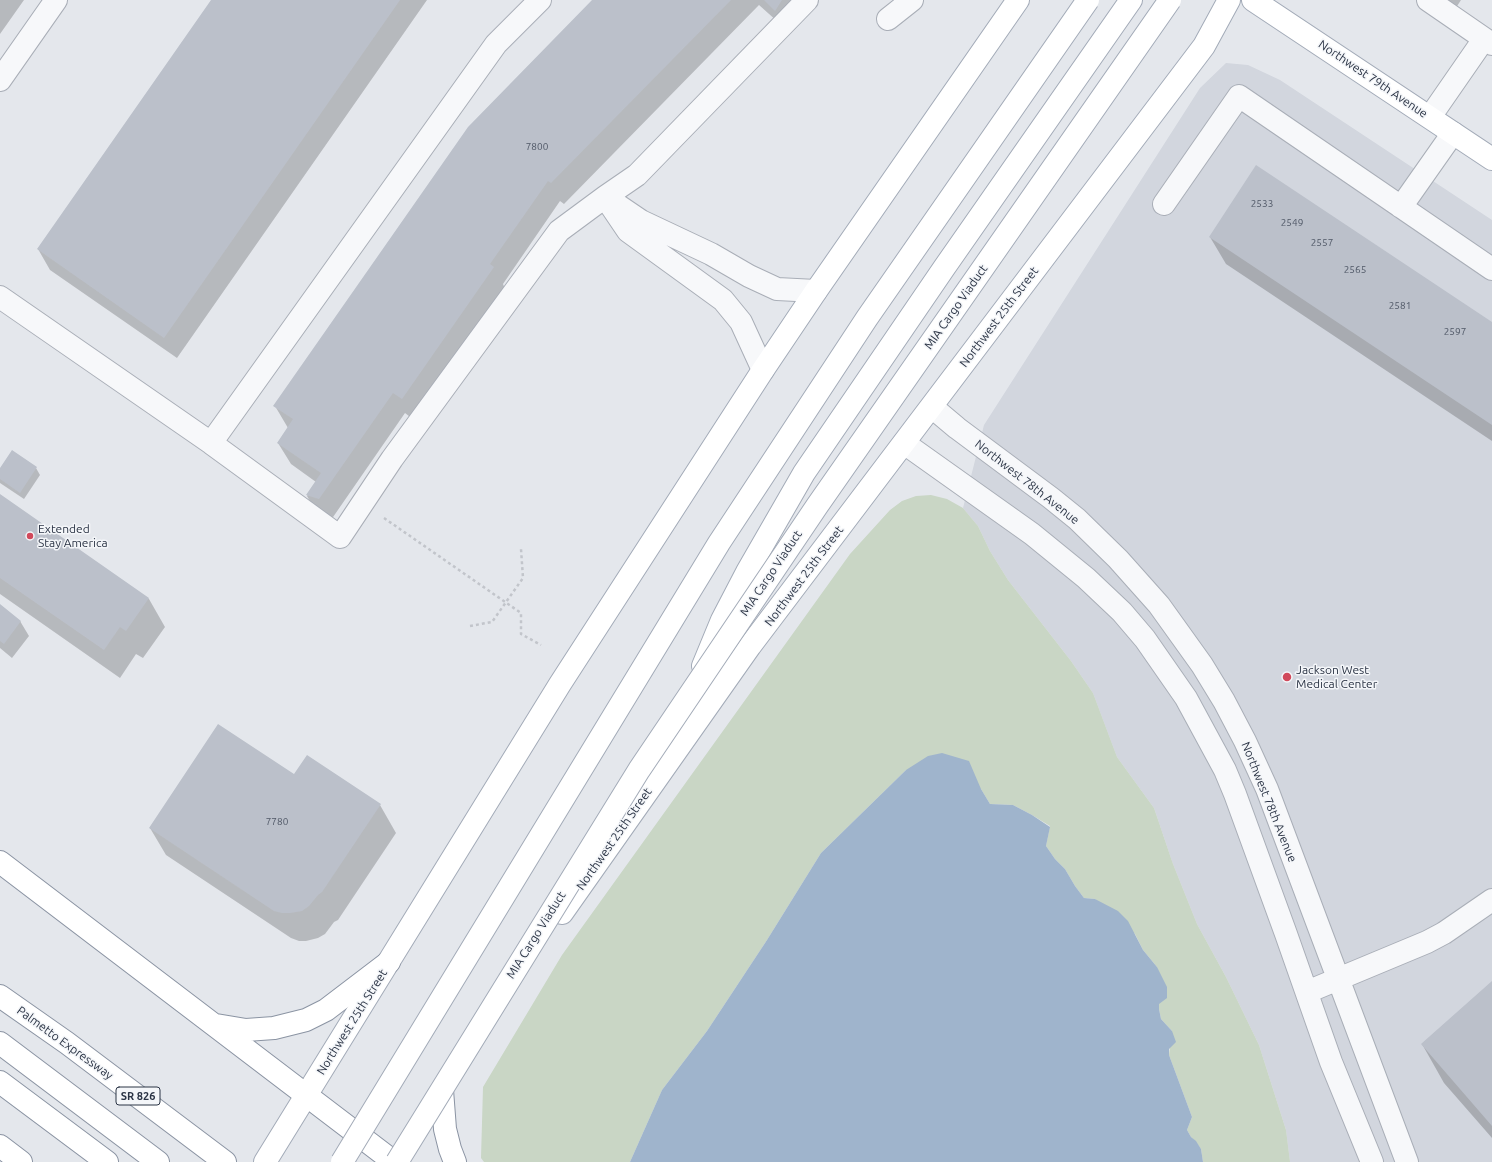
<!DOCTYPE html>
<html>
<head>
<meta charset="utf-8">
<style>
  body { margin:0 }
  canvas { display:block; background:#e4e7ec }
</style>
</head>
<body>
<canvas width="1492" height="1162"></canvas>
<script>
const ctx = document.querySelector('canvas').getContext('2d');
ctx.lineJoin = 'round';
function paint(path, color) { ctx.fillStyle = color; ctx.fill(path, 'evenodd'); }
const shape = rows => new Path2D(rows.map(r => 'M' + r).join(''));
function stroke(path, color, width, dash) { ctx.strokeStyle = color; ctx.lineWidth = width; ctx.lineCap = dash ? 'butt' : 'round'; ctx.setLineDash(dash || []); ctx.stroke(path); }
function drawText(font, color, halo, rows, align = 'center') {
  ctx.font = font + ' Ubuntu,sans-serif'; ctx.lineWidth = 3; ctx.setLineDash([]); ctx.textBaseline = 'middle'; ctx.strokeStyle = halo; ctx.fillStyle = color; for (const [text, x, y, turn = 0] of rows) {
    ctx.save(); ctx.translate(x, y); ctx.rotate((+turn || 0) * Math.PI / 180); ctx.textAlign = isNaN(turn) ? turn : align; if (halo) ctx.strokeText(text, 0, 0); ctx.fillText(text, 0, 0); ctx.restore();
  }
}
const built = shape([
  [1226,63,1248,65,1280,80,1492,220,1492,1162,1290,1162,1286,1130,1259,1045,1226,977,1197,924,1173,864,1154,808,1117,757,1093,693,1071,661,1008,580,990,551,978,526,963,508,984,425,1200,88]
]);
const green = shape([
  [931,495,947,499,963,508,978,526,990,551,1008,580,1071,661,1093,693,1117,757,1154,808,1173,864,1197,924,1226,977,1259,1045,1286,1130,1290,1162,1203,1162,1201,1149,1196,1142,1191,1137,1187,1130,1192,1117,1169,1055,1172,1031,1161,1019,1159,1009,1157,967,1143,950,1135,934,1095,899,1084,898,1075,886,1065,869,1055,859,1046,846,1050,826,1032,815,1013,805,990,804,981,789,906,770,821,853,767,940,707,1031,662,1090,630,1162,484,1162,481,1158,483,1087,562,955,850,554,890,510,902,501,916,496]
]);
const water = shape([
  [942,753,969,761,981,789,990,804,1013,805,1032,815,1050,827,1046,846,1055,859,1065,869,1075,886,1084,898,1095,899,1118,911,1128,921,1143,950,1157,967,1167,987,1167,998,1159,1004,1159,1009,1161,1019,1172,1031,1176,1042,1169,1049,1169,1055,1192,1117,1187,1130,1191,1137,1196,1141,1201,1149,1203,1162,630,1162,662,1090,707,1031,767,940,821,853,906,770,928,756]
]);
const shadow = shape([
  [0,0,24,0,0,34],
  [212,0,427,0,177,358,50,270,38,249],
  [593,0,809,0,788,31,759,5,564,204,560,201,503,284,505,289,414,420,405,413,331,520,319,517,307,496,316,482,291,464,278,443,288,428,275,406],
  [1432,0,1461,0,1452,14],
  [1210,237,1492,323,1492,441,1226,264],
  [36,468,40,475,24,499,0,483,0,470],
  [0,495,149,599,165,627,143,658,136,654,120,678,0,594],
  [0,606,20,621,29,636,12,658,0,648],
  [307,757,380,805,396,833,338,920,334,922,325,934,318,938,306,941,299,941,291,938,166,855,150,828,295,776],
  [1492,982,1492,1138,1444,1083,1422,1044]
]);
const building = shape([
  [211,0,400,0,164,338,37,249],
  [592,0,731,0,551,183,548,181,490,264,494,267,402,399,393,393,319,499,306,495,321,473,277,443,293,419,273,406,468,127],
  [764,0,782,0,775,11],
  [1256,165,1492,322,1492,425,1209,237],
  [12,450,37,467,20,493,0,479,0,468],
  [0,494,149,598,126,631,120,627,104,650,0,578],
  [0,604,21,621,4,644,0,641],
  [218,724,294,774,307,755,381,804,322,892,318,895,309,906,302,911,290,913,282,913,274,911,149,828],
  [1492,981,1492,1126,1421,1044]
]);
const path = shape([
  [384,518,521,613,521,634,541,645],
  [470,626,492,622,523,578,521,549]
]);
const minor = shape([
  [1428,0,1492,44],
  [888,19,912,0],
  [0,80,56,0],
  [1430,117,1484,39],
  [605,197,628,231,723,300,741,322,763,370],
  [613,202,641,221,711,254,749,276,777,289,816,291],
  [1164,204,1239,96,1492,269],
  [1401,207,1453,133],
  [0,297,211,443,340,537,392,459,559,231,605,197,637,175,807,0],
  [932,407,957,428,1051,498,1077,519,1118,559,1159,605,1202,665,1224,701,1245,741,1267,789,1407,1162],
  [211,443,496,44,540,0],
  [904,443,1032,534,1086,578,1122,612,1145,639,1186,698,1225,770,1235,794,1286,934,1331,1062,1372,1162],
  [1307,992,1427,942,1444,933,1492,900]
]);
const major = shape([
  [1253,0,1492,159],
  [703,666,722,620,747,572,804,473,944,268,1131,0],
  [562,913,750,646,1204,46,1229,0],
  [265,1162,560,684,763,370,816,291,1018,0]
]);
const highway = shape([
  [0,862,394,1162],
  [0,996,67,1043,225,1162],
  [216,1025,246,1030,274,1028,306,1020,326,1010,389,962],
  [0,1043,158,1162],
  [0,1082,107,1162],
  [442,1090,445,1129,450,1149,455,1162],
  [0,1146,21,1162]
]);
const majorBridge = shape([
  [342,1162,719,543,867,318,1088,0],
  [397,1162,639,770,817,506,1170,0]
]);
const markers = [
  [30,536,4,"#d1495b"],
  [1287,677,5,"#d1495b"]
];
const numberNames = [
  ["7800",537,147],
  ["2533",1262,204],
  ["2549",1292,223],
  ["2557",1322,243],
  ["2565",1355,270],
  ["2581",1400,306],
  ["2597",1455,332],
  ["7780",277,822]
];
const shields = [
  [138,1096,44]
];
const shieldNames = [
  ["SR 826",138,1096]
];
const streetNames = [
  ["Northwest 79th Avenue",1373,79,34],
  ["MIA Cargo Viaduct",956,307,-55],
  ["Northwest 25th Street",999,317,-53],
  ["Northwest 78th Avenue",1027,482,38],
  ["MIA Cargo Viaduct",771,573,-56],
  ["Northwest 25th Street",804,576,-53],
  ["Northwest 78th Avenue",1269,802,68],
  ["Northwest 25th Street",614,839,-55],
  ["MIA Cargo Viaduct",536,935,-58],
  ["Northwest 25th Street",352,1022,-58],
  ["Palmetto Expressway",65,1043,36]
];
const poiNames = [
  ["Extended",38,529],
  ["Stay America",38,543],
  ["Jackson West",1296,670],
  ["Medical Center",1296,684]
];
paint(built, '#d2d6de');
paint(green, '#c9d6c5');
paint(water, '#9fb4cc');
paint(shadow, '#0003');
paint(building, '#bbc0ca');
stroke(minor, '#a9aeb7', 24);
stroke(major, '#a3abb8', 24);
stroke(highway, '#8b94a3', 24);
stroke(path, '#c2c5cb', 2.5, [3, 3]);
stroke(minor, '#f7f8fa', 22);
stroke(major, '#fff', 22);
stroke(highway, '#fff', 22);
stroke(majorBridge, '#a3abb8', 24, []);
stroke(majorBridge, '#fff', 22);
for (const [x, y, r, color] of markers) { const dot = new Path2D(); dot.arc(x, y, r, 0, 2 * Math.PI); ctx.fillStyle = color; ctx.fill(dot); stroke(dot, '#f4f6f9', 1.5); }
drawText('10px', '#4f5766', null, numberNames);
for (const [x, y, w] of shields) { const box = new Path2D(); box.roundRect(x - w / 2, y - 9, w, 18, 3); ctx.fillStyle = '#f4f6f9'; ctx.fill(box); stroke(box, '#2b3445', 1); }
drawText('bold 11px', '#2b3445', null, shieldNames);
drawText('12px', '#2b3445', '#f4f6f9', streetNames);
drawText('12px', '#2b3445', '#f4f6f9', poiNames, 'left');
</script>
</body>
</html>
